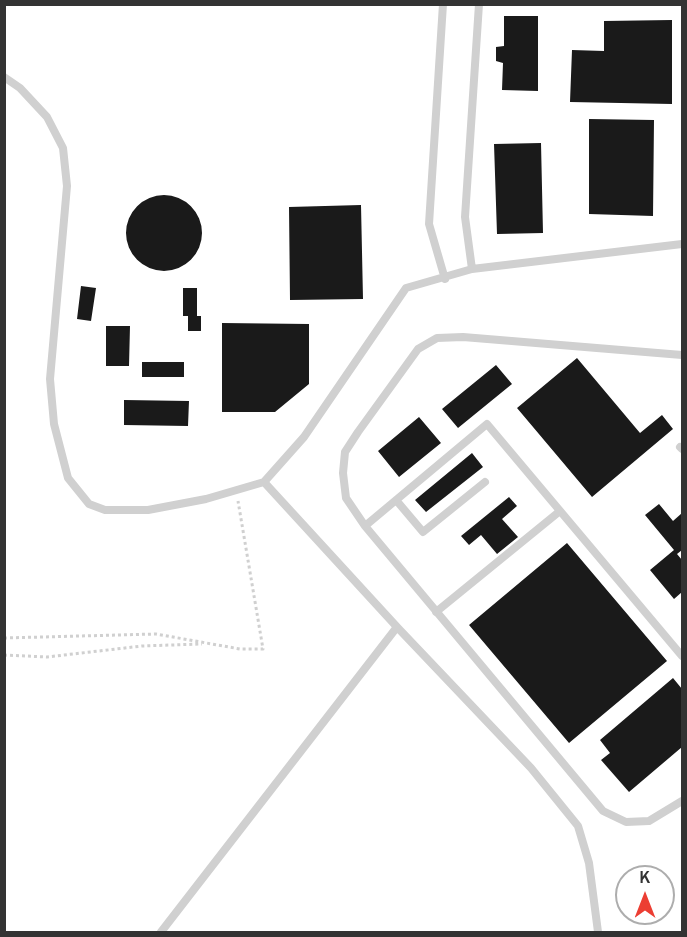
<!DOCTYPE html>
<html>
<head>
<meta charset="utf-8">
<style>
  body { margin:0 }
  #map { position:relative; width:687px; height:937px; overflow:hidden; background:#fff; font-family:Overpass,sans-serif }
  canvas { display:block }
  .frame { position:absolute; inset:0; border:6px solid #333; pointer-events:none }
  .north { position:absolute; left:615px; top:865px; width:60px; height:60px; box-sizing:border-box; background:#fff; border:2px solid #adadad; border-radius:50%; rotate:0deg; font-size:16px; font-weight:700; line-height:24px; text-align:center; color:#333 }
  .north::after { content:''; display:block; margin:auto; width:21px; height:27px; background:#ec3e33; clip-path:polygon(50% 0,100% 100%,50% 72%,0 100%) }
</style>
</head>
<body>
<div id="map">
<canvas width="687" height="937"></canvas>
<div class="frame"></div>
<div class="north">K</div>
</div>
<script>
const ctx = document.querySelector('canvas').getContext('2d');
ctx.lineJoin = 'round';
function paint(path, color) { ctx.fillStyle = color; ctx.fill(path, 'evenodd'); }
const shape = rows => new Path2D(rows.map(r => 'M' + r).join(''));
function stroke(path, color, width, dash) { ctx.strokeStyle = color; ctx.lineWidth = width; ctx.lineCap = dash ? 'butt' : 'round'; ctx.setLineDash(dash || []); ctx.stroke(path); }
const building = shape([
  [504,16,538,16,538,91,502,90,503,63,496,61,496,47,504,46],
  [672,20,672,104,570,102,572,50,604,51,604,21],
  [589,119,654,120,653,216,589,214],
  [541,143,543,233,497,234,494,144],
  '126 233a38 38 0 1 1 76 0a38 38 0 1 1-76 0Z',
  [361,205,363,299,290,300,289,207],
  [81,286,96,288,91,321,77,319],
  [183,288,197,288,197,316,201,316,201,331,188,331,188,316,183,316],
  [222,323,309,324,309,384,275,412,222,412],
  [106,326,130,326,129,366,106,366],
  [577,358,640,433,662,415,673,429,592,497,517,408],
  [142,362,184,362,184,377,142,377],
  [496,365,512,384,458,428,442,409],
  [124,400,189,401,188,426,124,425],
  [419,417,441,443,399,477,378,451],
  [472,453,483,467,426,512,415,500],
  [509,497,517,506,502,519,518,537,497,554,481,535,469,545,461,536],
  [659,504,673,521,682,513,682,550,677,554,682,560,682,592,674,599,650,570,674,550,645,515],
  [567,543,667,661,569,743,469,625],
  [673,678,682,689,682,747,629,792,601,760,610,753,600,740]
]);
const path = shape([
  [4,638,156,634,240,649,263,649,238,501],
  [4,655,47,657,142,646,202,644]
]);
const lane = shape([
  [443,4,429,224,445,279],
  [4,77,20,88,47,117,63,148,67,186,50,379,54,424,68,478,89,504,105,510,148,510,206,499,264,482],
  [472,269,465,217,479,4],
  [682,355,463,337,437,338,418,349,358,432,345,452,343,473,346,498,365,526,603,811,626,822,649,821,682,801],
  [680,447,682,449],
  [396,500,423,532,485,482],
  [365,526,487,424,682,656],
  [436,612,560,511],
  [397,627,531,768,578,826,589,863,598,932],
  [161,932,397,627,264,482,304,437,406,288,472,269,682,244]
]);
paint(building, '#1a1a1a');
stroke(path, '#d0d0d0', 3, [3, 3]);
stroke(lane, '#d0d0d0', 8);
</script>
</body>
</html>
